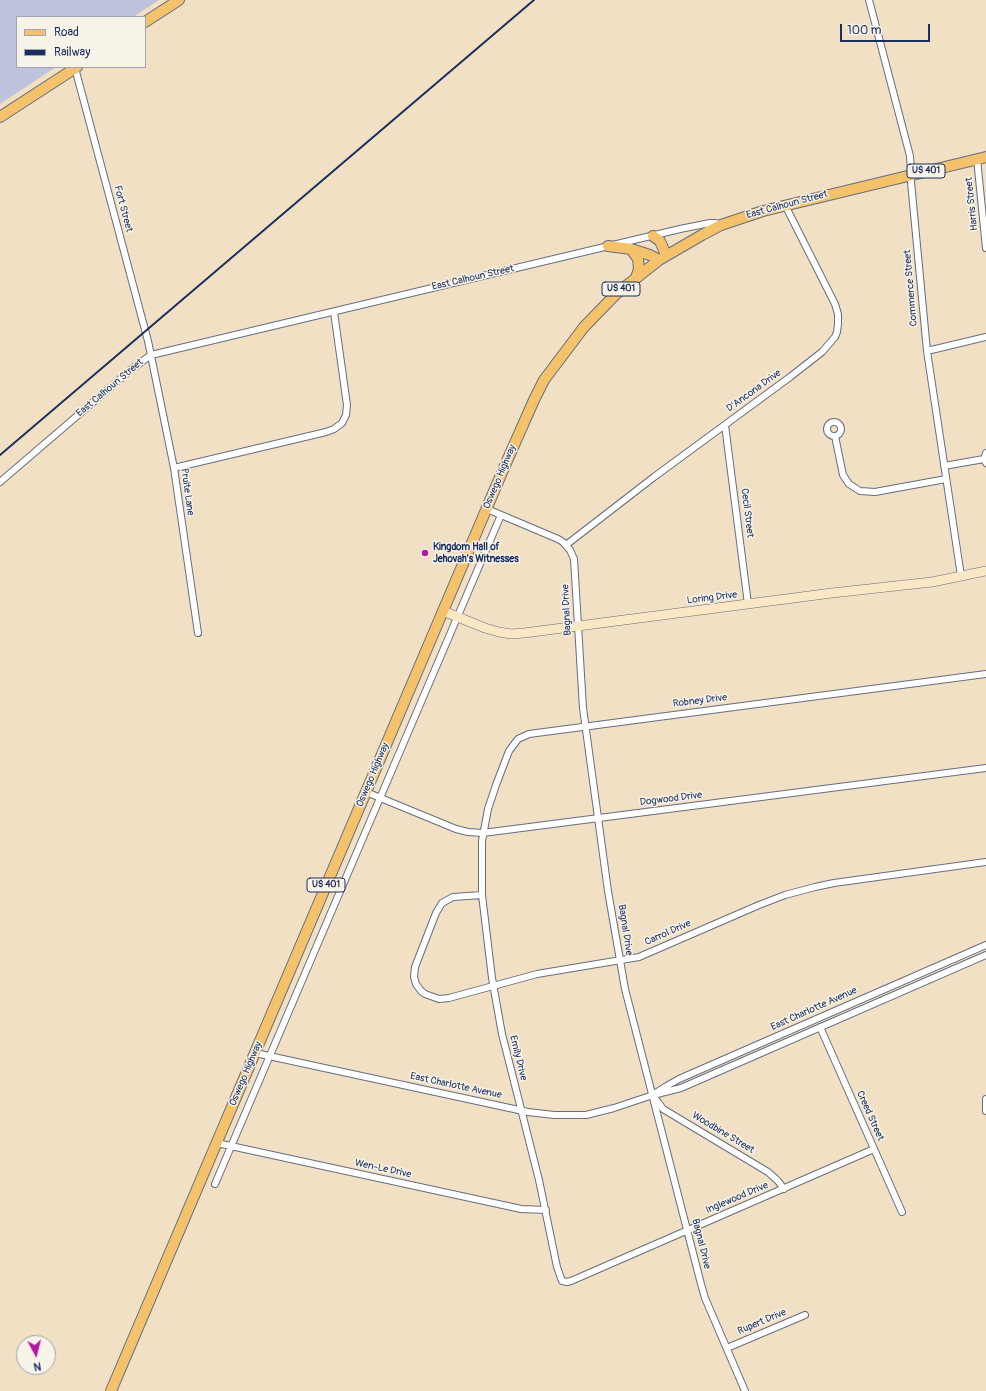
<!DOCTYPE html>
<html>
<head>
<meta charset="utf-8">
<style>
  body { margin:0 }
  #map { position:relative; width:986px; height:1391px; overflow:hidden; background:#f1e0c4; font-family:Pangolin,sans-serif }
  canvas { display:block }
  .legend { position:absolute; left:16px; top:16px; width:130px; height:52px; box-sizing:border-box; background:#f7f3e8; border:1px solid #9fa5b1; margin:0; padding:5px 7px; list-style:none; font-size:12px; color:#1b2f5e }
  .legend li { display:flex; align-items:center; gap:8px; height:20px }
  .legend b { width:20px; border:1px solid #9fa5b1 }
  .north { position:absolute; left:16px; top:1335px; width:40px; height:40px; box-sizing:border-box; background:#f7f3e8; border:1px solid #9fa5b1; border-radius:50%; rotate:173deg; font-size:11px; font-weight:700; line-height:16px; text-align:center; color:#1b2f5e }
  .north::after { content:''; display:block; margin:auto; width:14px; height:18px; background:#b5179e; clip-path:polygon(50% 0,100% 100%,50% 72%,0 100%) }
  .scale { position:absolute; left:840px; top:24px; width:90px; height:18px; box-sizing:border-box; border:2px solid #1b2f5e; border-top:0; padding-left:5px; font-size:12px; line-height:14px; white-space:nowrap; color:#1b2f5e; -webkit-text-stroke:3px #f7f3e8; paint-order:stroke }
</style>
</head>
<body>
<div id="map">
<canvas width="986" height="1391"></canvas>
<ul class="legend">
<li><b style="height:5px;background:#f3c26a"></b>Road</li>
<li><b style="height:5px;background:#1b2f5e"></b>Railway</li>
</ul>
<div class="north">N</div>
<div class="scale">100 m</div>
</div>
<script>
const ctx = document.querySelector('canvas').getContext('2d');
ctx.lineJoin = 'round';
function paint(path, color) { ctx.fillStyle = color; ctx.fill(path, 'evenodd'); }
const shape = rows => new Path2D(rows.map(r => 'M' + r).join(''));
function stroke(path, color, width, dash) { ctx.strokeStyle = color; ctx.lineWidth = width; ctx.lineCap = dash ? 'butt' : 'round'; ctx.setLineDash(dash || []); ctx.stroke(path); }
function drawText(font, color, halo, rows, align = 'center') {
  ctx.font = font + ' Pangolin,sans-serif'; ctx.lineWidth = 3; ctx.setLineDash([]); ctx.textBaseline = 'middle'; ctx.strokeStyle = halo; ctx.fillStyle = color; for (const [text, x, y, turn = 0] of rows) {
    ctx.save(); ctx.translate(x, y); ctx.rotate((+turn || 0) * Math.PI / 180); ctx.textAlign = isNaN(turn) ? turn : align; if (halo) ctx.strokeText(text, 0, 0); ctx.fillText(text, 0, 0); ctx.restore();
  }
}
const industrial = shape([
  [0,0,159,0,133,17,17,17,17,67,56,67,0,104]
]);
const street = shape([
  [869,0,910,156,911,170,911,182,927,351,961,576],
  [75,68,148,341,174,468,198,633],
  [977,159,986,248],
  [927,351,986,337],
  '827 429a7 7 0 1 1 14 0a7 7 0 1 1-14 0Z',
  [725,425,748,604],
  [835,436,843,475,849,484,860,491,875,492,946,479],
  [986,453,984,459,986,463],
  [944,466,984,459],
  [174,468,326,432,334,429,342,423,346,415,347,405,334,312],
  [0,482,133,368,151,355,680,229,710,223,716,223,720,225],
  [487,509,558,539,563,542,570,550,574,559,583,708,608,891,625,989,701,1284,705,1298,745,1391],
  [566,545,654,477,790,377,822,352,835,337,837,332,838,324,838,314,835,304,785,205],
  [366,792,456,829,468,832,483,833,986,768],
  [482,895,453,897,442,903,436,913,415,967,414,977,416,984,421,991,425,994,439,999,449,998,537,974,639,957,759,905,785,895,815,887,834,883,986,862],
  [820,1027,902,1212],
  [255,1053,528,1112,554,1115,586,1115,614,1108,653,1095,681,1088,986,955],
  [654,1094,665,1087,679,1079,986,945],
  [655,1098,663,1109,768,1172,778,1181,784,1189],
  [986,1099,986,1111],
  [217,1143,512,1207,521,1209,546,1210],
  [874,1149,571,1281,567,1282,562,1281,557,1267,539,1180,502,1034,492,978,482,895,482,841,488,809,496,785,509,751,518,739,529,734,986,674],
  [215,1184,501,515],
  [727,1348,805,1315]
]);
const secondary = shape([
  [443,611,485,628,499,632,511,634,524,633,832,593,932,582,986,571]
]);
const primary = shape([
  [145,22,179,0],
  [0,117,77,67],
  [653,236,660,241,666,255],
  [608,246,631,249,650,255,659,260],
  [631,249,638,259,639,269,636,278],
  [111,1391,503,470,534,400,544,380,584,327,616,294,659,260,702,235,721,225,763,211,986,157]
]);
const rail = shape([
  [0,455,534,0]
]);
const markers = [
  [425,553,4,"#b5179e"]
];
const shields = [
  [926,171,38],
  [621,289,38],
  [326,885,38]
];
const shieldNames = [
  ["US 401",926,171],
  ["US 401",621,289],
  ["US 401",326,885]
];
const streetNames = [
  ["Harris Street",972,204,-96],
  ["East Calhoun Street",787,205,-15],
  ["Fort Street",123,209,75],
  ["East Calhoun Street",473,278,-13],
  ["Commerce Street",911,288,-95],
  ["East Calhoun Street",110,388,-40],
  ["D'Ancona Drive",754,391,-36],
  ["Oswego Highway",500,477,-67],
  ["Pruite Lane",187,492,82],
  ["Cecil Street",747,513,83],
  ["Loring Drive",712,598,-7],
  ["Bagnal Drive",567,610,-93],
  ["Robney Drive",700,701,-7],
  ["Oswego Highway",373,775,-67],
  ["Dogwood Drive",671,799,-7],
  ["Bagnal Drive",625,930,81],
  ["Carrol Drive",668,933,-24],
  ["East Charlotte Avenue",814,1009,-24],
  ["Emily Drive",518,1058,76],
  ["Oswego Highway",246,1074,-67],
  ["East Charlotte Avenue",456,1086,12],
  ["Creed Street",870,1116,66],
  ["Woodbine Street",723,1133,31],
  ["Wen-Le Drive",383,1169,12],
  ["Inglewood Drive",737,1198,-23],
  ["Bagnal Drive",701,1244,76],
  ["Rupert Drive",762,1322,-23]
];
const poiNames = [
  ["Kingdom Hall of",433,547],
  ["Jehovah’s Witnesses",433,559]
];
paint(industrial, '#bec3dd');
stroke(street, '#666d82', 8);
stroke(secondary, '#666d82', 10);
stroke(primary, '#666d82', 12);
stroke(street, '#fff', 6);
stroke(secondary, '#fae7c3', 9);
stroke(primary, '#f3c26a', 10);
stroke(rail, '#1b2f5e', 2);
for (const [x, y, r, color] of markers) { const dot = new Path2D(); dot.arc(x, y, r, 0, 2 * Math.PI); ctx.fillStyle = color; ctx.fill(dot); stroke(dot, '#f7f3e8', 1.5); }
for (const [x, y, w] of shields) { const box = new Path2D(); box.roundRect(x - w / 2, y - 7, w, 14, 3); ctx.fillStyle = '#f7f3e8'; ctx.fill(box); stroke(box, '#1b2f5e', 1); }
drawText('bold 9px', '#1b2f5e', null, shieldNames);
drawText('10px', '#1b2f5e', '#f7f3e8', streetNames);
drawText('bold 10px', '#1b2f5e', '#f7f3e8', poiNames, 'left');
</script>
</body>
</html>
